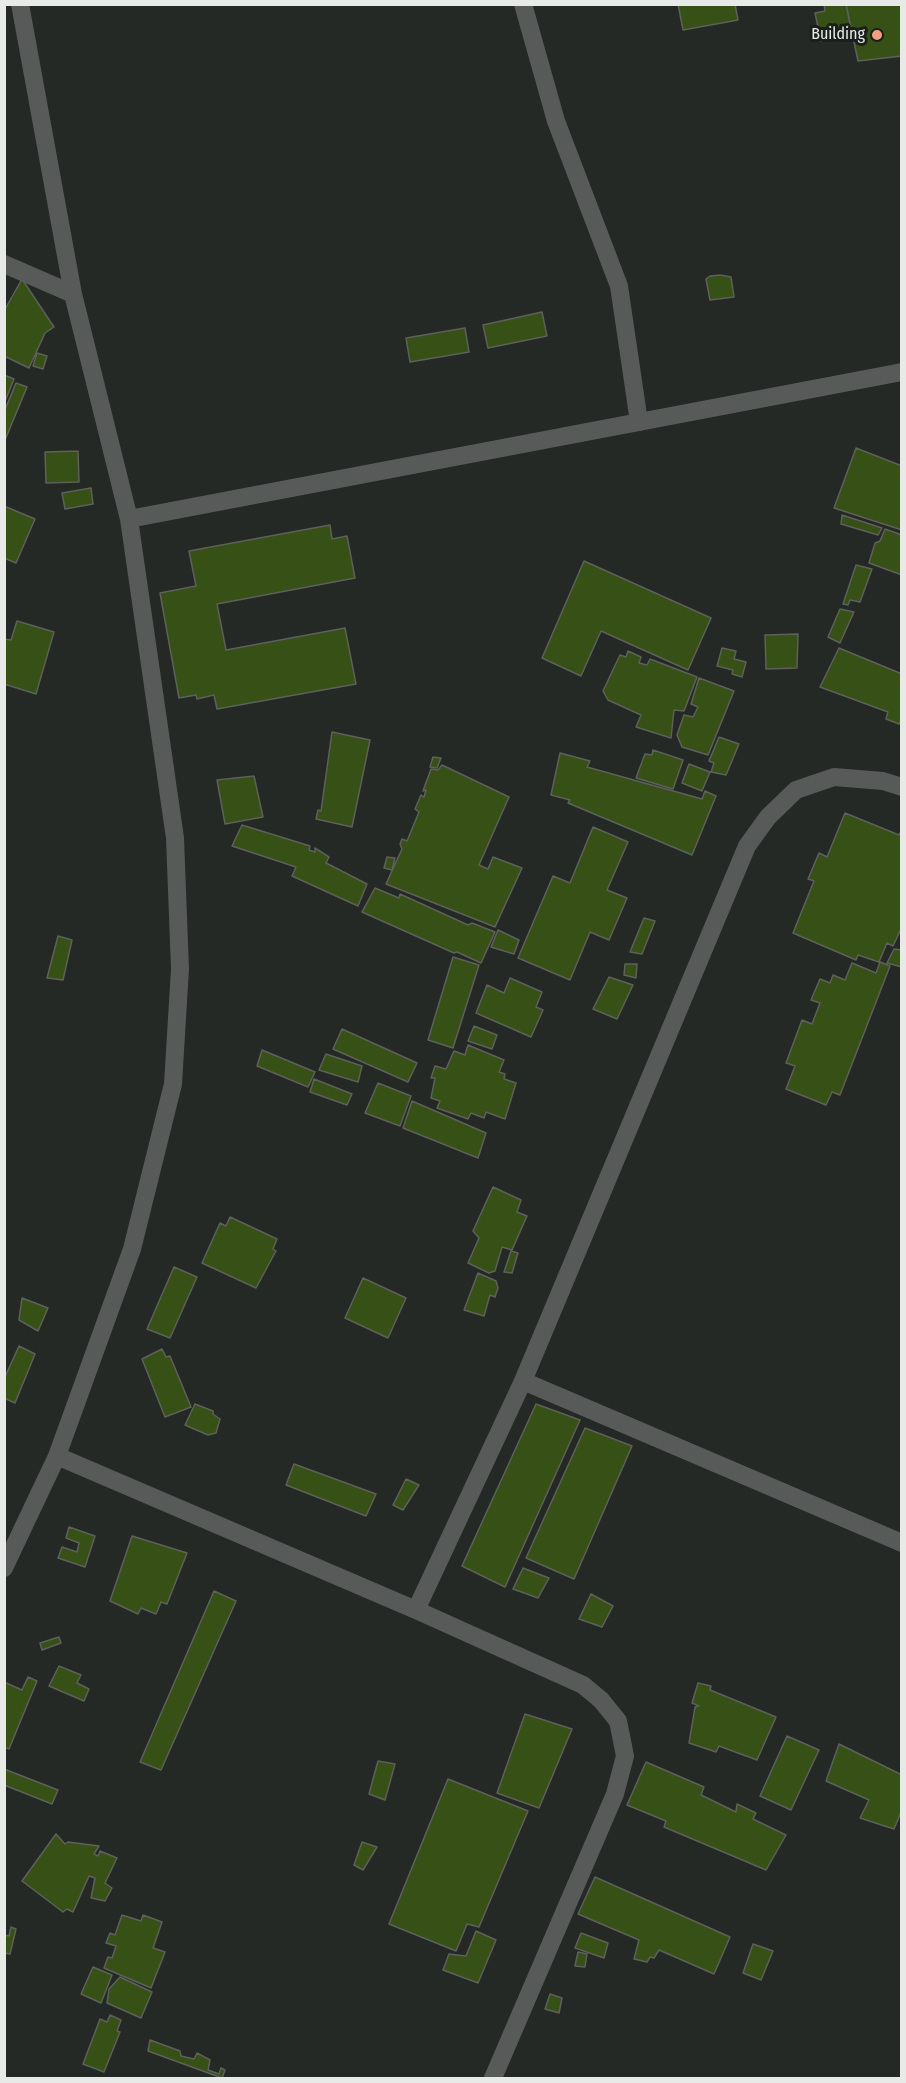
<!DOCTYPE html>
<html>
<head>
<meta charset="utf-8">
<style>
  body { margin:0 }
  #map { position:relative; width:906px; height:2083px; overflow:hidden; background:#242925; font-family:"Fira Sans Condensed",sans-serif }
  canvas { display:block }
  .frame { position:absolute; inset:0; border:6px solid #e7eae7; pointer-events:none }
</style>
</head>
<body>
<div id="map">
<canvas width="906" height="2083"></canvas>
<div class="frame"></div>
</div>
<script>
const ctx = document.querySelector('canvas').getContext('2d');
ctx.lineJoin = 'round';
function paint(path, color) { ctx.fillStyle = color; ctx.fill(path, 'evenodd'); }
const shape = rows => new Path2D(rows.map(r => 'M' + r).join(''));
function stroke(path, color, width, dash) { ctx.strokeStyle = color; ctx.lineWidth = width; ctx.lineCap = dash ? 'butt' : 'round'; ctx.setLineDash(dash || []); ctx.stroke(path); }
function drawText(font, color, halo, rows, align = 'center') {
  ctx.font = font + ' "Fira Sans Condensed",sans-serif'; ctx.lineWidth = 6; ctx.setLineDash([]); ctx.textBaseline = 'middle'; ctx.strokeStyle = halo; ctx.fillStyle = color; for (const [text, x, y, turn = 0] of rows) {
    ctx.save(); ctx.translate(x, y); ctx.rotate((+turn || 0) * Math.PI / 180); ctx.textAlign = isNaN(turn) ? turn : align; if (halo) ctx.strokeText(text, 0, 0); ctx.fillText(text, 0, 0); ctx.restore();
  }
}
const building = shape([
  [678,4,735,4,738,20,683,30,678,4],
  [824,4,846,4,852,34,821,41,815,13,825,11,824,4],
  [846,4,902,4,902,56,858,61,846,4],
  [720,275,731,277,734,297,710,300,706,279,710,276,720,275],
  [22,279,54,327,45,333,29,368,4,356,4,311,22,279],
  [542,312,547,336,488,348,483,325,542,312],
  [465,328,469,352,410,362,406,338,465,328],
  [37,353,47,356,43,369,33,366,37,353],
  [4,375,14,379,4,404,4,375],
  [16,383,27,387,5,440,4,412,16,383],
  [856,448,902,466,902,530,834,508,856,448],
  [78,451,79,482,46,483,45,452,78,451],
  [91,488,93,504,65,509,62,493,91,488],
  [4,506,35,519,16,563,4,558,4,506],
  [842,515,882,528,878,535,841,524,842,515],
  [330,525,332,539,347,536,355,578,217,604,226,650,345,628,356,684,217,709,214,695,197,699,196,695,179,698,160,593,196,586,189,551,330,525],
  [885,529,902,535,902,575,869,563,875,543,880,541,885,529],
  [584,561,711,618,688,670,601,631,581,676,542,658,584,561],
  [856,565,872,569,860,602,850,600,848,605,843,604,856,565],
  [840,609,854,612,840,643,828,637,840,609],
  [17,621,54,632,36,694,4,684,4,639,11,640,17,621],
  [798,634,797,668,766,669,765,635,798,634],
  [722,648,736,651,734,659,746,662,742,677,732,674,733,670,717,666,722,648],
  [839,648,902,674,902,719,899,724,886,719,888,712,820,687,839,648],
  [628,651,641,657,639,663,647,665,650,659,697,677,684,711,674,710,671,738,636,727,641,715,608,700,603,691,620,655,626,657,628,651],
  [699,678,734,691,708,755,682,747,677,735,684,715,693,717,698,707,691,704,699,678],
  [332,732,370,740,352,827,316,819,318,810,321,811,332,732],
  [719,737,739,744,726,775,711,772,714,763,709,761,719,737],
  [653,750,683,760,673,789,636,778,645,754,652,755,653,750],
  [560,753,590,761,587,767,702,799,705,791,716,796,692,855,568,803,570,800,551,795,560,753],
  [433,757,441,758,437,768,430,767,433,757],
  [689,764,710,772,702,791,682,783,689,764],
  [442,765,509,797,479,865,488,869,493,857,522,868,495,927,386,884,402,849,400,844,402,839,407,841,419,812,415,809,421,795,424,797,426,790,423,791,431,769,438,770,442,765],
  [254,776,263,817,225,824,217,780,254,776],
  [845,813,899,835,902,830,902,927,893,946,887,943,879,962,858,955,856,960,793,933,814,881,808,879,819,853,827,857,845,813],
  [242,825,310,846,309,850,315,852,315,848,329,857,326,863,367,884,358,906,292,876,296,867,232,846,242,825],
  [593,827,628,842,607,890,627,898,609,940,590,932,570,980,518,958,553,876,570,883,593,827],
  [387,857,395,858,392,870,384,868,387,857],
  [375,888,399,898,400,894,468,925,472,923,495,932,481,963,457,952,454,953,362,912,375,888],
  [644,918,655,921,642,954,630,952,644,918],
  [498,930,519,940,514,954,491,947,498,930],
  [58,936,72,940,63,980,47,978,58,936],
  [894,949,902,950,902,967,887,963,894,949],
  [453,957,479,965,453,1048,428,1040,453,957],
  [880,962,890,966,840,1095,832,1092,826,1105,786,1089,795,1066,786,1063,802,1020,812,1024,820,1003,811,1000,820,979,830,983,833,975,845,980,852,963,876,973,880,962],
  [625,964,637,964,636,978,624,975,625,964],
  [609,977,633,985,617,1019,593,1009,609,977],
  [510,978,542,992,536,1007,543,1010,531,1037,476,1013,487,985,504,993,510,978],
  [474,1026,497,1035,492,1049,468,1041,474,1026],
  [342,1029,417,1063,408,1082,333,1049,342,1029],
  [468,1045,504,1060,499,1072,505,1074,504,1079,516,1083,505,1119,486,1112,484,1118,471,1113,468,1119,437,1108,440,1101,431,1098,435,1078,431,1078,435,1066,446,1069,454,1051,465,1055,468,1045],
  [262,1050,315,1072,308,1087,257,1066,262,1050],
  [326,1054,362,1066,358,1082,319,1070,326,1054],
  [314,1079,352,1094,347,1105,310,1092,314,1079],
  [378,1083,411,1096,400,1126,365,1113,378,1083],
  [412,1101,486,1133,478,1158,403,1128,412,1101],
  [493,1187,521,1200,517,1212,527,1216,512,1250,502,1247,495,1271,489,1273,468,1263,479,1238,473,1231,493,1187],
  [230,1217,277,1239,273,1249,276,1251,256,1288,202,1263,220,1223,226,1226,230,1217],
  [511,1251,518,1253,512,1273,504,1272,511,1251],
  [174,1267,197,1277,170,1338,147,1329,174,1267],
  [478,1273,496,1281,498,1288,495,1297,490,1295,484,1316,464,1310,478,1273],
  [363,1278,406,1298,388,1338,345,1318,363,1278],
  [22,1298,48,1308,38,1331,19,1320,22,1298],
  [19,1346,35,1354,15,1403,4,1398,4,1379,19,1346],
  [162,1349,166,1357,170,1356,191,1407,165,1417,142,1359,162,1349],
  [195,1404,213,1411,213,1414,220,1419,216,1433,208,1435,185,1425,195,1404],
  [536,1404,580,1420,505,1587,462,1566,536,1404],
  [585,1428,632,1446,574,1579,526,1558,585,1428],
  [294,1464,376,1494,366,1516,286,1485,294,1464],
  [406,1479,419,1485,403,1510,393,1505,406,1479],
  [69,1527,95,1536,85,1567,58,1558,62,1547,77,1552,79,1543,66,1538,69,1527],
  [132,1536,187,1553,167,1604,161,1602,156,1614,141,1608,138,1614,110,1601,132,1536],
  [523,1568,549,1578,538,1598,513,1589,523,1568],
  [214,1591,236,1601,161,1770,140,1762,214,1591],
  [591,1594,613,1606,602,1627,579,1619,591,1594],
  [59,1637,61,1643,42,1650,40,1643,59,1637],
  [59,1666,81,1675,77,1683,89,1689,84,1701,49,1686,59,1666],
  [28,1677,37,1681,9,1749,4,1747,4,1682,22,1690,28,1677],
  [698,1683,711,1686,710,1690,776,1717,757,1760,719,1746,716,1752,689,1743,695,1707,699,1706,692,1703,698,1683],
  [525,1714,572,1729,539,1808,497,1793,525,1714],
  [787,1736,819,1750,791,1810,760,1796,787,1736],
  [839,1744,902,1775,902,1810,894,1829,860,1818,869,1800,826,1781,839,1744],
  [378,1761,395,1764,385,1800,369,1794,378,1761],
  [646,1762,704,1787,701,1795,736,1812,737,1804,756,1813,753,1819,786,1835,766,1870,664,1827,666,1821,627,1805,646,1762],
  [4,1769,58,1790,52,1804,4,1785,4,1769],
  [448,1779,528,1811,479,1927,467,1924,456,1951,389,1924,448,1779],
  [56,1834,65,1844,68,1842,99,1846,94,1854,98,1856,100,1851,117,1858,105,1883,112,1888,105,1901,91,1898,95,1878,89,1876,73,1912,67,1909,63,1912,22,1881,56,1834],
  [362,1842,377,1847,363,1870,354,1865,362,1842],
  [595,1877,730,1937,714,1974,659,1950,654,1958,650,1957,647,1962,634,1959,639,1940,578,1914,595,1877],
  [122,1915,141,1921,143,1915,162,1922,153,1948,165,1952,151,1988,104,1968,108,1957,112,1958,116,1946,106,1943,110,1933,115,1935,122,1915],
  [11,1927,16,1929,10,1954,4,1953,4,1935,9,1936,11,1927],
  [476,1931,496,1940,478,1983,443,1970,449,1954,466,1956,476,1931],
  [581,1933,608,1943,604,1958,575,1948,581,1933],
  [753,1944,773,1951,761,1980,743,1973,753,1944],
  [578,1952,587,1954,585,1967,575,1966,578,1952],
  [93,1967,112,1975,101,2003,81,1994,93,1967],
  [120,1977,152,1992,141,2018,107,2003,109,1989,120,1977],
  [550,1994,562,1998,559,2013,545,2009,550,1994],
  [110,2015,121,2020,117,2031,120,2032,104,2072,83,2064,100,2019,107,2022,110,2015],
  [150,2040,180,2051,181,2056,194,2059,197,2053,210,2060,208,2070,219,2074,221,2068,225,2070,222,2078,148,2051,150,2040]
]);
const lane = shape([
  [523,4,556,121,619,286,639,422]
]);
const street = shape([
  [4,264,73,294],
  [129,519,902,372],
  [902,787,883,781,834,777,796,790,768,817,747,846,523,1381,902,1543],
  [57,1456,416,1610,583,1685,601,1700,618,1721,625,1756,615,1794,493,2078],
  [4,1568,57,1456,132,1249,173,1084,180,969,175,838,129,519,73,294,20,4],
  [416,1610,523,1381]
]);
const markers = [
  [877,35,6,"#f3a082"]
];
const poiNames = [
  ["Building",865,35]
];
paint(building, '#375015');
stroke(building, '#5d605b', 1.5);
stroke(lane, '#575a59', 18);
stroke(street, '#575a59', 18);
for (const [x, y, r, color] of markers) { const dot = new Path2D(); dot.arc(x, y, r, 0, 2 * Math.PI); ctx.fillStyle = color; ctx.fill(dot); stroke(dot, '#1a1f1b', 2); }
drawText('16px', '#e7eae7', '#1a1f1b', poiNames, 'right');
</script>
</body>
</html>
